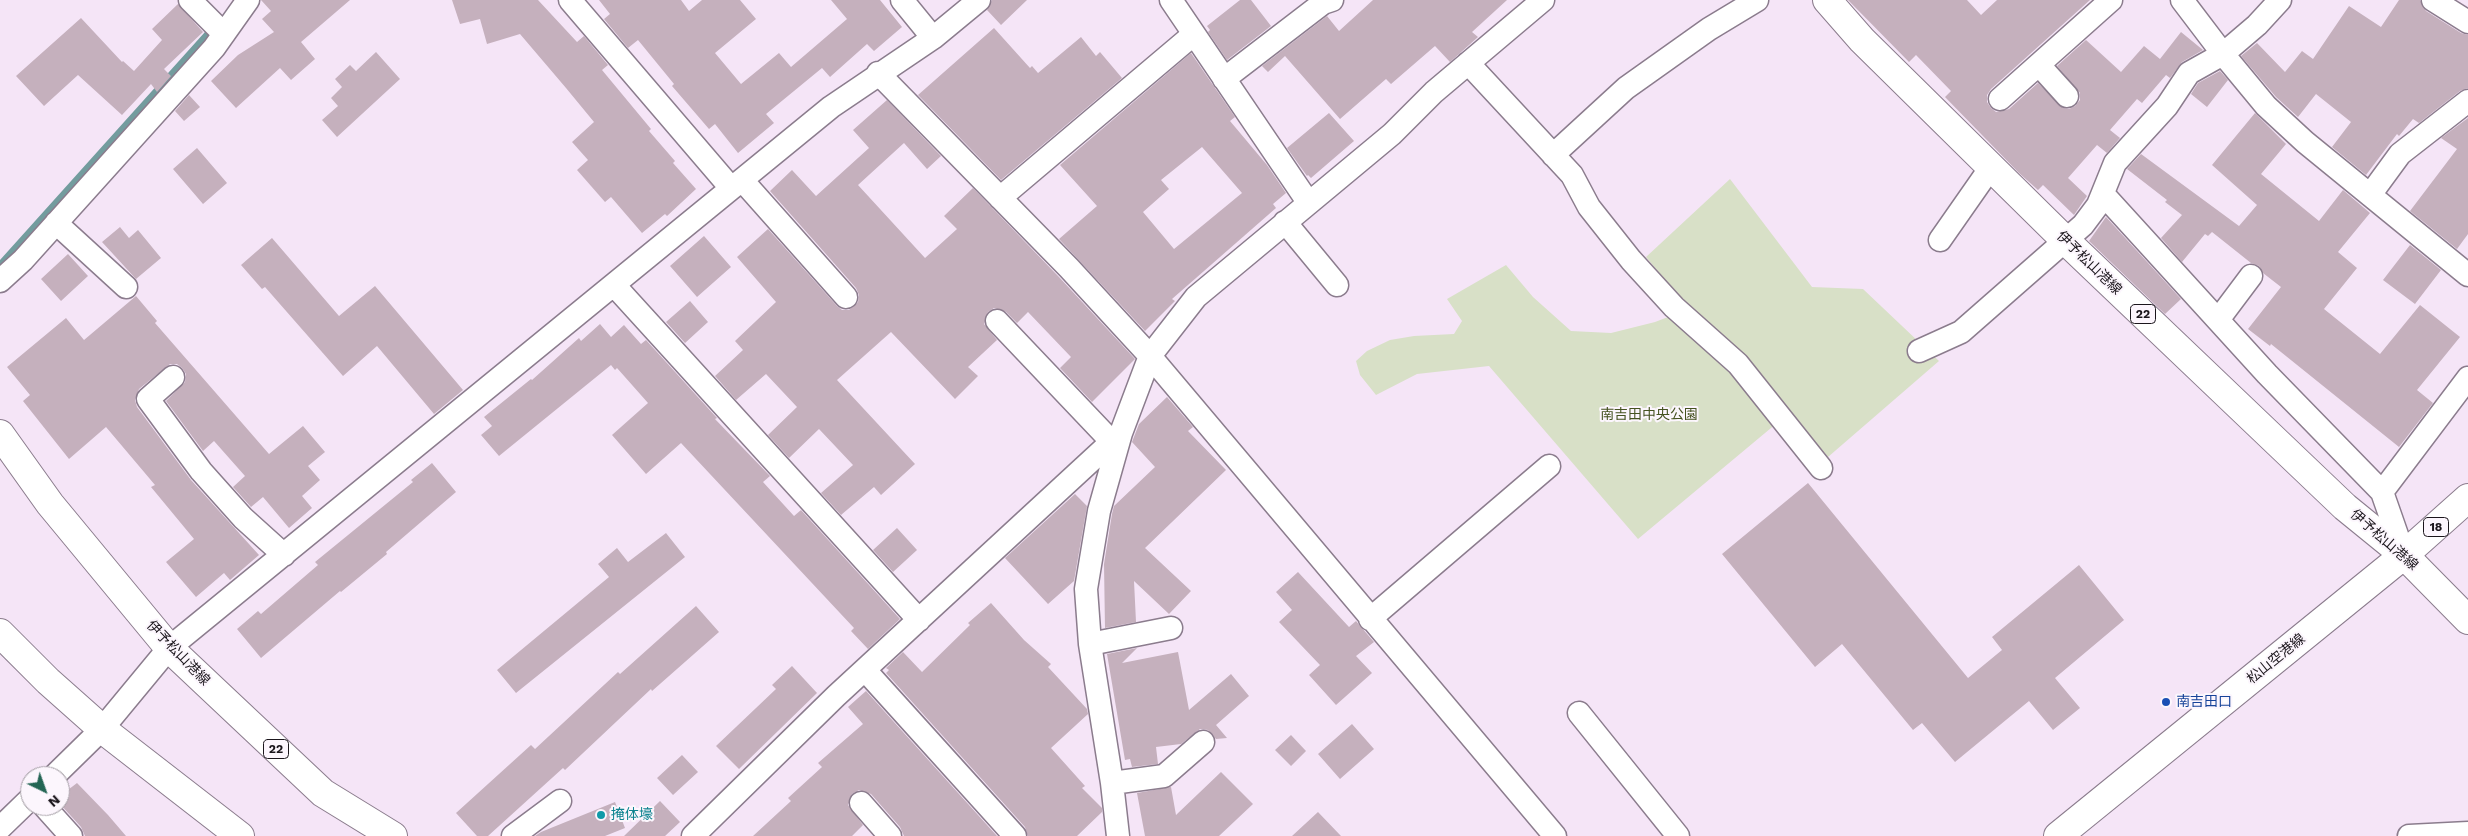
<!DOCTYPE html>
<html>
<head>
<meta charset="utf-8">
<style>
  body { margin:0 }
  #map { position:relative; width:2468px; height:836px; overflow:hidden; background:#f5e5f7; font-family:"Work Sans",sans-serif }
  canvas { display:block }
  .north { position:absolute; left:20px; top:766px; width:50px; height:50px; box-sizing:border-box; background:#fcf6fd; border:1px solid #a29ca3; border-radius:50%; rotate:138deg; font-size:14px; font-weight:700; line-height:20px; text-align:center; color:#1b161c }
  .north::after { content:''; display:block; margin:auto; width:18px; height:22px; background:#236554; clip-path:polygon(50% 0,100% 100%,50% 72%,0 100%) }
</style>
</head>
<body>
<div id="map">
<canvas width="2468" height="836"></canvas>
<div class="north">N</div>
</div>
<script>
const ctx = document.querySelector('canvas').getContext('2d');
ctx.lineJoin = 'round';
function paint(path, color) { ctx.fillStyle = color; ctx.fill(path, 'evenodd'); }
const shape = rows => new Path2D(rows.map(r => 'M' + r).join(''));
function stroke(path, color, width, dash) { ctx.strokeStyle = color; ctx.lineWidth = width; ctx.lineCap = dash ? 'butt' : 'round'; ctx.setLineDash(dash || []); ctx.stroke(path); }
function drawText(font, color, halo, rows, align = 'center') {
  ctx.font = font + ' "Work Sans","Noto Sans JP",sans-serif'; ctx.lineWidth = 4; ctx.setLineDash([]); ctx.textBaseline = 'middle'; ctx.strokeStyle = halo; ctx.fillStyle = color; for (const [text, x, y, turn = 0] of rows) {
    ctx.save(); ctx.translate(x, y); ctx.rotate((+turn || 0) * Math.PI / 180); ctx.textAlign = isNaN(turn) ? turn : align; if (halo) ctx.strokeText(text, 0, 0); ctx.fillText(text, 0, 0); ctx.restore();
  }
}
const green = shape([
  [1730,179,1812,287,1863,289,1939,361,1828,457,1789,413,1638,539,1489,366,1417,374,1376,395,1360,375,1356,361,1367,351,1390,340,1414,336,1454,334,1462,321,1447,299,1506,265,1533,297,1571,331,1611,333,1655,322,1689,309,1646,257]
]);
const stream = shape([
  [0,266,214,28]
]);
const building = shape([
  [261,0,350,0,301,42,315,59,291,80,280,68,236,108,211,81,238,55,274,32,262,19,271,11],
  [452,0,538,0,577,42,584,36,608,65,602,70,651,129,649,131,675,161,673,163,696,189,667,216,665,214,642,233,611,197,605,202,577,170,588,160,572,142,594,122,566,88,520,34,487,44,480,19,460,24],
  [599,0,681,0,689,11,702,0,740,0,756,19,715,53,741,84,779,53,791,67,847,19,831,0,880,0,902,27,874,51,867,44,830,77,822,68,766,114,774,123,738,153,715,124,709,129,672,86,674,84,638,40,628,48,604,19,610,14],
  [992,0,1027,0,1001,25,987,10],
  [1240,0,1251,0,1271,26,1227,60,1208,32,1210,30,1207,26],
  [1373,0,1507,0,1472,32,1478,37,1450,62,1435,46,1391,84,1386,79,1340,119,1285,56,1268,72,1262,66,1327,16,1339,31],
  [1848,0,1967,0,1981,15,1997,0,2090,0,1991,89,1987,95,1987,102,1991,108,1996,112,2009,109,2038,83,2063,108,2069,109,2075,106,2080,100,2080,93,2057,66,2086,40,2121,72,2144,46,2160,59,2181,32,2203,50,2182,62,2170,78,2166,75,2142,103,2137,99,2110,130,2120,138,2107,153,2097,145,2068,178,2087,196,2074,215,2043,185,2038,190,2019,173,1945,97,1951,91,1916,55,1909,62],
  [2399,0,2420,0,2426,11,2461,33,2468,35,2468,88,2460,91,2419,123,2413,119,2399,136,2397,134,2366,175,2332,147,2351,122,2316,94,2298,117,2276,97,2241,56,2257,43,2285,72,2302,51,2313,59,2349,6,2381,27],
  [178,4,203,32,164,69,171,76,157,92,151,84,122,115,78,75,44,106,16,76,81,18,122,62,123,61,134,71,162,40,152,29],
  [994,28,1030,68,1032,66,1038,73,1081,37,1096,56,1100,52,1122,78,1001,180,918,95],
  [376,52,400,79,337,137,322,120,338,106,331,98,342,87,335,79,350,65,356,71],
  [1191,53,1235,117,1230,121,1267,165,1286,193,1273,204,1276,208,1172,299,1175,301,1145,331,1059,239,1097,206,1060,165],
  [1202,147,1242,193,1174,249,1143,212,1169,189,1161,180],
  [2220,71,2228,80,2207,107,2191,94,2198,83],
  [189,95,200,107,184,121,175,111],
  [887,100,941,156,927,169,904,143,858,185,925,258,957,229,944,216,973,188,1059,277,1135,359,1092,402,1060,368,1071,357,1028,312,1017,323,1006,312,994,308,988,312,984,324,997,340,968,367,978,376,955,399,891,332,837,380,915,464,881,495,874,487,841,515,821,493,853,465,819,429,789,458,768,435,797,407,766,374,736,400,715,376,743,350,735,341,776,302,737,257,768,229,837,306,842,310,849,310,858,302,859,295,856,288,770,191,792,170,816,196,869,148,853,130],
  [1329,113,1354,141,1311,178,1308,175,1307,176,1287,148],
  [2255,113,2286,144,2261,174,2319,221,2343,190,2370,213,2338,252,2357,268,2324,309,2380,354,2420,305,2460,337,2417,390,2433,403,2399,447,2271,344,2270,346,2248,329,2281,287,2263,273,2259,266,2251,263,2212,232,2208,236,2205,234,2182,262,2161,238,2182,215,2165,202,2167,200,2127,169,2141,154,2239,226,2257,205,2212,165],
  [2468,118,2468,234,2457,249,2410,211,2457,149,2441,138],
  [197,148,227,183,203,204,173,169],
  [2106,217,2181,299,2165,314,2089,241],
  [120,227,129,238,138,230,161,258,136,279,102,242],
  [704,236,731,267,697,297,670,266],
  [272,238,339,316,375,286,463,390,434,414,377,346,343,376,265,287,262,289,241,265],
  [2410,245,2441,270,2415,304,2383,280],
  [68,254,88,276,61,301,41,279],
  [136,296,157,321,155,323,269,454,303,426,325,452,308,466,320,480,302,496,312,508,289,528,263,497,251,507,233,487,245,476,214,441,203,451,166,401,185,382,186,374,182,368,177,364,170,364,139,389,135,400,137,407,191,480,259,555,230,580,224,573,196,597,166,562,194,539,151,487,155,485,106,427,69,459,23,401,30,395,7,367,66,318,84,340],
  [690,301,708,322,685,343,666,322],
  [600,324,611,337,624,325,641,344,646,340,717,418,715,419,770,476,763,482,794,516,801,510,900,619,868,649,851,631,854,628,681,443,646,474,612,435,648,403,617,368,615,370,611,365,499,456,481,435,492,426,484,417,531,379,532,380,579,338,581,341],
  [1167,397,1193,427,1188,431,1226,470,1145,548,1191,591,1169,614,1134,581,1136,622,1105,628,1104,564,1112,514,1114,506,1155,467,1132,442,1139,424],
  [432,463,456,492,386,552,387,554,341,592,340,591,261,658,237,629,258,611,261,614,318,565,315,562,413,482,411,480],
  [1808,483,1968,678,2002,650,1992,637,2079,565,2124,620,2055,678,2080,708,2053,730,2029,701,1955,762,1922,723,1913,730,1842,644,1815,667,1722,554],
  [1075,494,1087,506,1074,581,1048,604,1005,558],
  [897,528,917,550,893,572,873,550],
  [666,533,685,557,516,693,497,670,609,577,598,564,617,548,628,562],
  [1298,572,1349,627,1356,621,1374,642,1356,656,1372,673,1336,705,1309,675,1320,665,1279,622,1292,610,1276,592],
  [991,603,1024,640,1051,664,1048,667,1087,709,1088,714,1051,748,1085,786,1082,788,1102,808,1102,812,1077,836,1028,836,1025,827,886,673,889,670,886,668,903,652,922,672,970,625,968,623],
  [696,606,719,632,652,691,651,689,565,770,563,768,488,836,477,836,456,813,531,745,535,749,618,672,620,674],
  [1137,648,1122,663,1178,652,1189,710,1231,674,1249,696,1216,725,1227,738,1216,739,1208,730,1200,729,1181,744,1156,747,1158,764,1132,767,1130,759,1125,760,1107,654],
  [792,666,817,693,739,769,716,746,776,689,772,685],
  [866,691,997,836,904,836,900,827,871,794,859,790,852,794,848,805,863,825,852,836,753,836,791,801,788,798,822,767,818,763,863,724,848,707],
  [1352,724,1374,749,1340,779,1318,754],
  [1291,735,1306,751,1291,766,1275,750],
  [682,755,698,772,673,795,657,778],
  [1221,772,1253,804,1219,836,1145,836,1137,793,1171,787,1176,815],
  [77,783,108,815,126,836,85,836,81,827,60,804,60,796],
  [660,801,680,822,665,836,624,836],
  [615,802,625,828,605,836,535,836,541,832],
  [1318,812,1341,836,1292,836]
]);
const minor = shape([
  [190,0,224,34],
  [570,0,731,188],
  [902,0,933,38],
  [1171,0,1308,202],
  [2280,0,2257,25,2223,54,2266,106,2305,142,2468,275],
  [2433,0,2468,22],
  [1468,63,1572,175,1589,207,1631,260,1674,307,1738,364,1821,468],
  [2039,65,2067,96],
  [878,73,1069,268,1150,356,1555,836],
  [1224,79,1323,3,1332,0],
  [2000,99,2111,0],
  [1553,155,1626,88,1709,29,1757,0],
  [742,180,846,297],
  [2103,194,2267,374,2382,492],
  [2370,195,2400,154,2468,101],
  [1000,198,1194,34],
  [1285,222,1337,285],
  [56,223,126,287],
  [1940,240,1991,167],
  [0,281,23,260,214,48,248,0],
  [614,285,919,620],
  [2218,320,2251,276],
  [997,321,1112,442],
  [1919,351,1961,332,2083,225,2098,205,2115,163,2167,106,2189,73,2223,54,2182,0],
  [173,377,148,399,201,471,243,518,284,555],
  [2404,555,2382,492,2468,378],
  [1370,619,1549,466],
  [1090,644,1171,628],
  [865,670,1015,836],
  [1579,713,1678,836],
  [54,776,102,729,169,648,831,107,933,38,979,0],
  [1112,783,1164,776,1203,742],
  [861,803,890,836],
  [44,806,71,836],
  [0,828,30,799],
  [513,836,560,801],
  [693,836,836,696,1120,434],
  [1118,836,1112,783,1090,644,1086,589,1099,511,1121,433,1150,356,1196,297,1392,134,1434,92,1543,0],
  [2409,836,2468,833]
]);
const primary = shape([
  [1827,0,1862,40,2066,241,2345,507,2404,555,2468,620],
  [0,434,50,504,169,648,323,793,393,836],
  [0,633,48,681,102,729,240,836],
  [2058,836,2404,555,2468,498]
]);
const markers = [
  [2166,702,5,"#1a4fb4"],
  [601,815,5,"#0f9aa8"]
];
const shields = [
  [2143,314,25],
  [2436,527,25],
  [276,749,25]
];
const shieldNames = [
  ["22",2143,314],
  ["18",2436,527],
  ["22",276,749]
];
const streetNames = [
  ["伊予松山港線",2089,263,44],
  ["伊予松山港線",2384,540,41],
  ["伊予松山港線",178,653,46],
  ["松山空港線",2276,659,-39]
];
const parkNames = [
  ["南吉田中央公園",1649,415]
];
const transitNames = [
  ["南吉田口",2176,702]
];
const cultureNames = [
  ["掩体壕",611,815]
];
paint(green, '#d8e0c7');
stroke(stream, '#739c9e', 8);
paint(building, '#c5b0bd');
stroke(minor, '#8b7c8d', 25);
stroke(primary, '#8b7c8d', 30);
stroke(minor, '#fff', 22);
stroke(primary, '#fff', 28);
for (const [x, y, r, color] of markers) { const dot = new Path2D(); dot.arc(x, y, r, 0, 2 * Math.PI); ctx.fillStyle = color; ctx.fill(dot); stroke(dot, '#fcf6fd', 2); }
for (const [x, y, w] of shields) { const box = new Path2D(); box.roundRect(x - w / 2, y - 9.5, w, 19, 4); ctx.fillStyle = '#fcf6fd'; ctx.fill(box); stroke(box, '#1b161c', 1); }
drawText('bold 12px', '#1b161c', null, shieldNames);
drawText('14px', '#1b161c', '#fcf6fd', streetNames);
drawText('14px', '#455220', '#fcf6fd', parkNames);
drawText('14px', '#164399', '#fcf6fd', transitNames, 'left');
drawText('14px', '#0d838f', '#fcf6fd', cultureNames, 'left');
</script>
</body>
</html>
